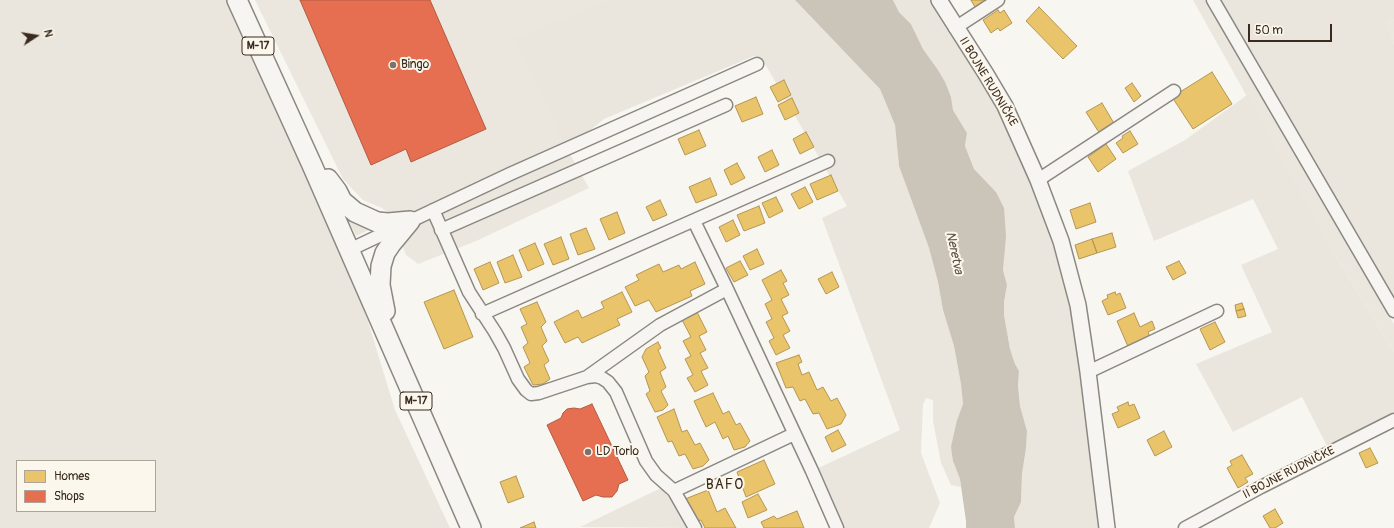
<!DOCTYPE html>
<html>
<head>
<meta charset="utf-8">
<style>
  body { margin:0 }
  #map { position:relative; width:1394px; height:528px; overflow:hidden; background:#f8f6f0; font-family:Pangolin,sans-serif }
  canvas { display:block }
  .legend { position:absolute; left:16px; top:460px; width:140px; height:52px; box-sizing:border-box; background:#fbf7ec; border:1px solid #aea59a; margin:0; padding:5px 7px; list-style:none; font-size:12px; color:#3b2a1e }
  .legend li { display:flex; align-items:center; gap:8px; height:20px }
  .legend b { width:20px; border:1px solid #aea59a }
  .north { position:absolute; left:16px; top:16px; width:40px; height:40px; -webkit-text-stroke:3px #fbf7ec; paint-order:stroke; rotate:78deg; font-size:11px; font-weight:700; line-height:16px; text-align:center; color:#3b2a1e }
  .north::after { content:''; display:block; margin:auto; width:14px; height:18px; background:#3b2a1e; clip-path:polygon(50% 0,100% 100%,50% 72%,0 100%) }
  .scale { position:absolute; left:1248px; top:24px; width:84px; height:18px; box-sizing:border-box; border:2px solid #3b2a1e; border-top:0; padding-left:5px; font-size:12px; line-height:14px; white-space:nowrap; color:#3b2a1e; -webkit-text-stroke:3px #fbf7ec; paint-order:stroke }
</style>
</head>
<body>
<div id="map">
<canvas width="1394" height="528"></canvas>
<ul class="legend">
<li><b style="height:11px;background:#e9c46a"></b>Homes</li>
<li><b style="height:11px;background:#e76f51"></b>Shops</li>
</ul>
<div class="north">N</div>
<div class="scale">50 m</div>
</div>
<script>
const ctx = document.querySelector('canvas').getContext('2d');
ctx.lineJoin = 'round';
function paint(path, color) { ctx.fillStyle = color; ctx.fill(path, 'evenodd'); }
const shape = rows => new Path2D(rows.map(r => 'M' + r).join(''));
function stroke(path, color, width, dash) { ctx.strokeStyle = color; ctx.lineWidth = width; ctx.lineCap = dash ? 'butt' : 'round'; ctx.setLineDash(dash || []); ctx.stroke(path); }
function drawText(font, color, halo, rows, align = 'center') {
  ctx.font = font + ' Pangolin,sans-serif'; ctx.lineWidth = 4; ctx.setLineDash([]); ctx.textBaseline = 'middle'; ctx.strokeStyle = halo; ctx.fillStyle = color; for (const [text, x, y, turn = 0] of rows) {
    ctx.save(); ctx.translate(x, y); ctx.rotate((+turn || 0) * Math.PI / 180); ctx.textAlign = isNaN(turn) ? turn : align; if (halo) ctx.strokeText(text, 0, 0); ctx.fillText(text, 0, 0); ctx.restore();
  }
}
const built = shape([
  [255,0,613,0,567,149,589,188,476,241,418,264,406,255,391,215,382,208,363,200,343,179],
  [1193,0,1208,0,1338,225,1394,324,1394,352,1339,261],
  [1394,19,1394,45,1388,20]
]);
const green = shape([
  [0,0,229,0,362,302,395,410,450,528,0,528],
  [17,461,155,461,155,511,17,511],
  [611,0,795,0,880,89,895,125,899,166,929,248,938,282,943,310,954,346,961,384,963,404,957,420,953,461,960,479,961,487,951,485,941,463,933,421,933,400,926,398,923,405,921,453,940,503,929,528,837,528,812,471,900,430,822,218,847,206,761,57,754,56,604,119,567,149,514,39],
  [893,0,939,0,986,74,1061,241,1107,528,1015,528,1014,517,1021,502,1022,474,1026,448,1027,431,1020,406,1018,386,1019,371,1015,364,1010,349,1004,315,1004,302,1007,285,1003,270,1004,257,996,192,974,169,965,146,967,133,953,110,951,97,938,70,923,49,911,24,899,12],
  [1219,0,1394,0,1394,19,1388,20,1394,45,1394,304],
  [1247,95,1339,261,1394,352,1394,420,1330,452,1302,397,1233,432,1196,364,1272,332,1241,265,1278,249,1253,199,1154,241,1128,171,1185,140],
  [345,213,375,227,356,236],
  [661,488,676,506,687,528,580,527]
]);
const water = shape([
  [795,0,893,0,899,12,911,24,923,49,938,70,945,82,951,97,953,110,967,133,965,146,974,169,996,192,1004,208,1006,236,1003,270,1007,285,1004,302,1004,315,1010,349,1015,364,1019,371,1018,386,1020,406,1027,431,1026,448,1022,474,1021,502,1014,517,1015,528,966,528,966,521,960,479,953,461,951,447,957,420,963,404,961,384,954,346,943,310,938,282,929,248,899,166,895,125,880,89]
]);
const homes = shape([
  [971,0,990,0,976,9,971,0],
  [1039,7,1077,46,1063,59,1026,21,1039,7],
  [998,10,1000,13,1004,10,1012,23,1000,31,998,28,991,33,983,20,998,10],
  [1212,72,1232,104,1193,129,1172,97,1212,72],
  [784,80,791,95,778,102,770,87,784,80],
  [1132,83,1141,96,1134,102,1125,88,1132,83],
  [756,97,763,114,742,122,735,106,756,97],
  [792,98,799,113,785,120,778,105,792,98],
  [1102,103,1115,125,1100,134,1086,112,1102,103],
  [699,130,706,146,685,155,678,139,699,130],
  [1130,131,1138,144,1123,153,1116,143,1123,138,1122,136,1130,131],
  [806,132,814,147,800,154,793,139,806,132],
  [1106,144,1116,159,1098,172,1088,157,1106,144],
  [772,150,779,165,765,172,758,157,772,150],
  [737,163,745,178,731,185,724,170,737,163],
  [831,175,838,191,817,200,810,184,831,175],
  [710,178,717,195,696,203,689,187,710,178],
  [805,187,813,202,799,209,791,194,805,187],
  [776,197,783,211,769,218,762,203,776,197],
  [660,200,667,215,653,221,646,207,660,200],
  [1090,203,1096,222,1076,229,1070,210,1090,203],
  [759,206,765,223,744,231,737,215,759,206],
  [617,212,625,233,609,240,600,219,617,212],
  [733,220,740,235,726,242,719,227,733,220],
  [586,228,595,249,578,255,570,234,586,228],
  [1112,233,1116,247,1097,253,1092,239,1112,233],
  [561,237,569,259,553,265,544,244,561,237],
  [1092,239,1097,253,1079,259,1075,245,1092,239],
  [535,243,544,264,528,271,519,250,535,243],
  [757,249,764,264,750,270,743,256,757,249],
  [513,255,522,277,505,283,497,262,513,255],
  [740,261,748,275,734,282,726,268,740,261],
  [1179,261,1186,273,1173,280,1166,267,1179,261],
  [490,262,499,283,483,290,474,269,490,262],
  [695,262,705,284,690,291,692,296,656,312,649,300,635,306,625,287,639,280,636,275,659,264,663,272,679,265,681,269,695,262],
  [781,270,787,281,783,283,789,295,781,299,788,313,782,316,790,331,783,335,790,348,776,355,769,341,774,338,766,322,772,319,765,304,772,300,762,280,781,270],
  [832,272,839,287,826,294,818,279,832,272],
  [454,290,473,337,444,349,424,302,454,290],
  [622,292,632,312,617,319,620,325,582,343,578,337,565,343,554,322,578,310,582,318,604,308,601,302,622,292],
  [1115,292,1116,295,1120,293,1126,308,1108,315,1102,301,1108,298,1107,295,1115,292],
  [537,302,546,322,541,327,547,341,542,346,549,361,544,365,550,379,543,384,533,385,524,367,530,363,523,347,528,343,521,327,527,324,520,309,537,302],
  [1242,303,1244,309,1236,311,1235,305,1242,303],
  [1244,309,1246,316,1238,318,1236,311,1244,309],
  [696,310,707,332,699,336,706,350,700,353,708,368,701,371,708,385,695,392,687,378,693,375,685,359,691,356,683,341,691,337,681,318,696,310],
  [1134,313,1140,327,1152,321,1155,329,1148,332,1151,340,1129,349,1117,321,1134,313],
  [1215,322,1225,342,1210,350,1200,329,1215,322],
  [658,342,661,348,658,350,666,368,660,372,666,387,661,391,668,405,663,410,655,412,646,394,650,391,645,376,649,372,642,357,646,349,658,342],
  [799,355,802,362,798,364,802,375,809,372,817,390,823,387,831,401,837,398,846,415,841,424,827,429,819,413,813,414,805,399,800,401,793,387,786,388,776,363,799,355],
  [713,393,723,414,729,411,736,425,740,423,750,441,745,447,734,450,728,436,723,439,715,422,706,427,694,401,713,393],
  [1128,402,1129,406,1134,404,1140,418,1118,428,1112,414,1119,411,1117,407,1128,402],
  [674,409,682,432,687,430,695,445,700,443,709,460,703,466,693,469,685,454,679,456,672,441,668,442,657,417,674,409],
  [838,430,846,445,832,452,825,437,838,430],
  [1164,431,1172,447,1155,456,1147,440,1164,431],
  [1370,448,1378,463,1366,468,1359,453,1370,448],
  [1242,455,1253,474,1245,478,1248,482,1238,488,1227,468,1232,465,1230,461,1242,455],
  [764,460,775,484,746,497,737,472,764,460],
  [516,476,524,497,508,503,500,482,516,476],
  [708,490,717,512,725,508,736,528,705,528,701,520,695,522,685,499,708,490],
  [758,494,767,510,748,518,742,502,758,494],
  [1275,509,1283,523,1275,528,1270,528,1263,516,1275,509],
  [797,511,804,528,764,528,761,522,774,516,777,519,797,511],
  [534,522,536,528,520,528,534,522]
]);
const shops = shape([
  [300,0,430,0,486,129,411,162,406,149,371,165,300,0],
  [592,404,628,480,619,484,617,491,612,497,603,497,596,495,583,501,547,425,561,418,563,413,567,409,574,408,580,409,592,404]
]);
const minor = shape([
  [1213,0,1394,311],
  [955,28,998,0],
  [1038,180,1174,91],
  [433,210,469,292,495,332,504,348,518,379,526,390,531,394,539,393,587,377,596,376,602,378,608,382,616,392,646,461,656,475,674,491,695,528],
  [694,221,727,289,812,471,837,528],
  [441,230,726,105],
  [349,250,510,174,757,64],
  [482,314,828,161],
  [1088,372,1217,311],
  [587,377,660,325,727,289],
  [674,491,794,434],
  [1185,528,1261,487,1394,420]
]);
const tertiary = shape([
  [939,0,986,74,1005,106,1038,180,1061,241,1078,305,1088,372,1107,528]
]);
const primary = shape([
  [237,0,312,165,471,528],
  [328,179,337,191,342,201,355,212,377,222,388,223,410,221],
  [385,311,380,285,381,266,385,253,391,244,410,221]
]);
const markers = [
  [393,65,4,"#7d7168"],
  [588,452,4,"#7d7168"]
];
const shields = [
  [258,46,32],
  [416,401,32]
];
const shieldNames = [
  ["M-17",258,46],
  ["M-17",416,401]
];
const poiNames = [
  ["Bingo",401,65],
  ["LD Torlo",596,452]
];
const streetNames = [
  ["II BOJNE RUDNIČKE",988,82,59],
  ["II BOJNE RUDNIČKE",1289,473,-27]
];
const waterNames = [
  ["Neretva",954,253,78]
];
const quarterNames = [
  ["BAFO",725,485]
];
paint(built, '#ebe6de');
paint(green, '#eae6dd');
paint(water, '#cac4b9');
paint(homes, '#e9c46a');
stroke(homes, '#b59653', 1);
paint(shops, '#e76f51');
stroke(shops, '#b35a42', 1);
stroke(minor, '#8b8781', 15);
stroke(tertiary, '#8b8781', 18);
stroke(primary, '#8b8781', 22);
stroke(minor, '#f6f5f1', 12);
stroke(tertiary, '#f6f5f1', 15);
stroke(primary, '#f6f5f1', 19);
for (const [x, y, r, color] of markers) { const dot = new Path2D(); dot.arc(x, y, r, 0, 2 * Math.PI); ctx.fillStyle = color; ctx.fill(dot); stroke(dot, '#fbf7ec', 1.5); }
for (const [x, y, w] of shields) { const box = new Path2D(); box.roundRect(x - w / 2, y - 9, w, 18, 3); ctx.fillStyle = '#fbf7ec'; ctx.fill(box); stroke(box, '#3b2a1e', 1); }
drawText('bold 11px', '#3b2a1e', null, shieldNames);
drawText('12px', '#3b2a1e', '#fbf7ec', poiNames, 'left');
drawText('12px', '#3b2a1e', '#fbf7ec', streetNames);
drawText('italic 13px', '#605246', '#fbf7ec', waterNames);
ctx.letterSpacing = '1px';
drawText('14px', '#3b2a1e', '#fbf7ec', quarterNames);
ctx.letterSpacing = '0px';
</script>
</body>
</html>
